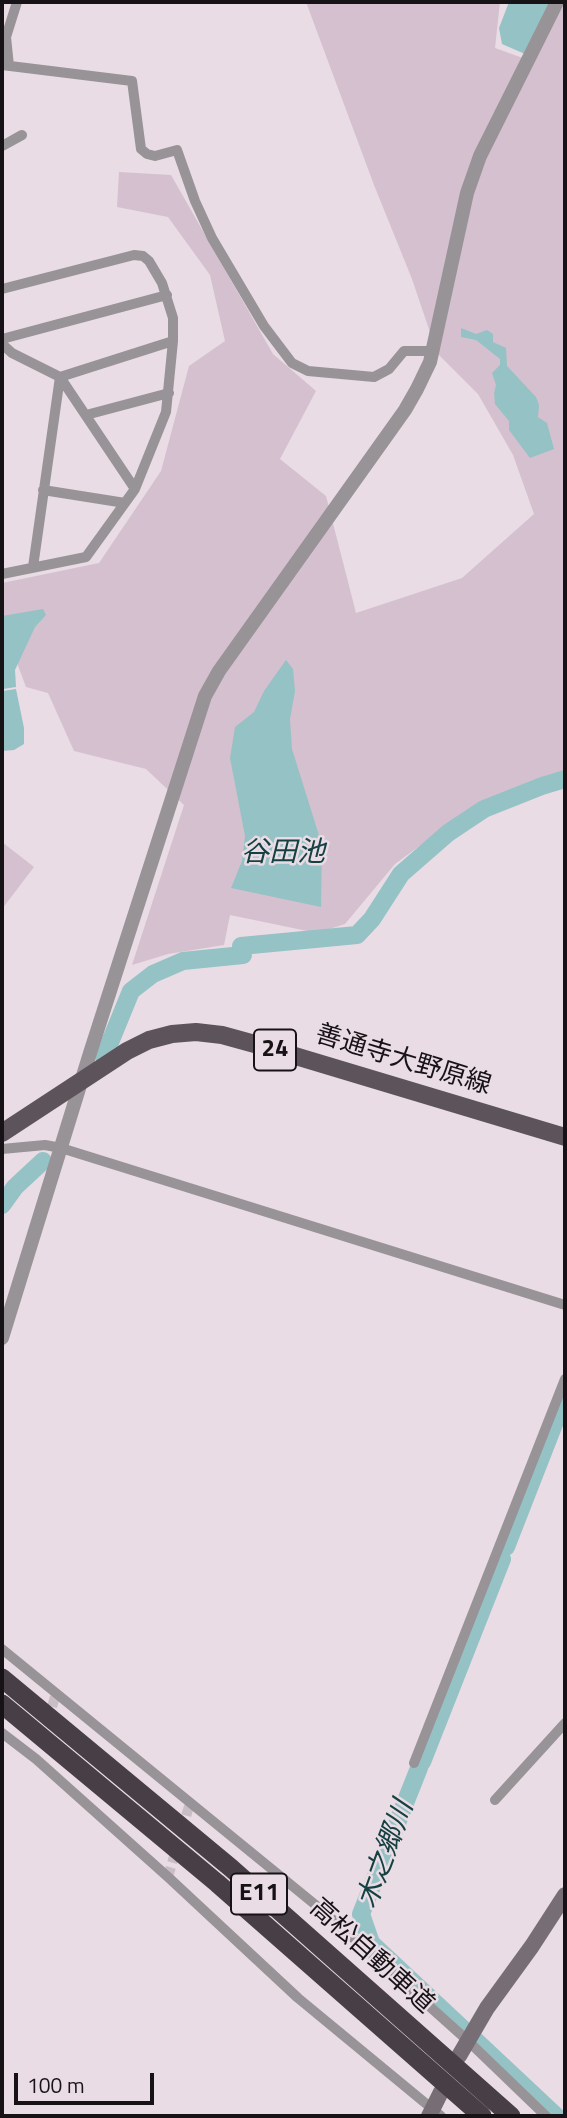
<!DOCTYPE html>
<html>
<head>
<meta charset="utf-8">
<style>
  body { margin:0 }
  #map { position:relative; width:567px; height:2118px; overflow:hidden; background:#e9dce5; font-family:"Titillium Web",sans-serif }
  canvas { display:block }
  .frame { position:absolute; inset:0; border:4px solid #161215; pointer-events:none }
  .scale { position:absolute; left:14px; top:2073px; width:140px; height:32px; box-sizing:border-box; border:4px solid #161215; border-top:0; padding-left:9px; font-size:21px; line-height:24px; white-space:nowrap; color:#161215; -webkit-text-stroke:5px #e9dce5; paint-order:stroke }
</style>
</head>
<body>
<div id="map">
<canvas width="567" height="2118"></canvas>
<div class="frame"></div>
<div class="scale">100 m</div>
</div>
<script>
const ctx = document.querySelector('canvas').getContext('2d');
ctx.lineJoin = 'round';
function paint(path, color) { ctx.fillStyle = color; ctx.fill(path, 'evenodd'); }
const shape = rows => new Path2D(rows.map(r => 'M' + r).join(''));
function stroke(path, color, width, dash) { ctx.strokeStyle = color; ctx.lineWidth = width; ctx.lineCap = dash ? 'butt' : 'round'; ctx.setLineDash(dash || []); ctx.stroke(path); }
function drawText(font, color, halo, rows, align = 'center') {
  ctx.font = font + ' "Titillium Web","Noto Sans JP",sans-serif'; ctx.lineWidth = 5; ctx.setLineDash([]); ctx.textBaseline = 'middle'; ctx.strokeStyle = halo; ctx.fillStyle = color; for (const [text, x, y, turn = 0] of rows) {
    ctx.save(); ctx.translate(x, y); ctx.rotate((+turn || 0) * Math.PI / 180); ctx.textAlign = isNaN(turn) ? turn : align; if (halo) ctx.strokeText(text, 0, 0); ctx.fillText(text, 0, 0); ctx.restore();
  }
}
const green = shape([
  [306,2,500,2,495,48,534,62,565,2,565,773,477,804,395,864,345,924,317,933,230,915,224,945,168,954,132,965,184,805,146,769,74,751,48,693,26,687,2,623,2,583,99,563,161,471,189,366,225,341,210,275,168,217,117,207,119,172,171,175,273,354,316,391,280,459,326,496,356,613,462,578,534,514,513,455,478,394,437,353,412,279,374,185],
  [2,842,34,867,2,909]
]);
const water = shape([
  [509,2,553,2,525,54,502,44,499,28],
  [461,328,476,334,487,330,493,334,493,342,506,348,507,366,536,397,539,405,538,417,547,423,554,449,530,458,509,430,509,421,495,404,494,393,496,385,492,373,500,365,500,359,476,340,461,337],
  [43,609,46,615,35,627,15,670,16,687,3,689,3,691,16,689,24,728,24,744,14,750,2,751,2,616],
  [286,660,293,669,295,691,290,719,292,749,322,845,321,907,231,888,242,861,245,836,230,758,235,727,254,712,264,691]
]);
const river = shape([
  [241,946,357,935,372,919,401,874,448,833,484,809,542,786,565,779],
  [104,1057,131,991,153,974,183,961,243,955],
  [2,1205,15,1187,43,1161],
  [506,1547,565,1396],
  [422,1762,502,1559],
  [419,1768,361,1914,371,1943,463,2029],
  [476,2041,556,2116]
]);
const minorTunnel = shape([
  [48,1721,56,1693],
  [182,1830,190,1803],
  [168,1877,177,1846]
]);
const minor = shape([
  [2,65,132,81,141,149,147,154,155,156,177,150,195,201,212,238,264,326,292,363,308,371,374,377,389,369,404,351,432,351],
  [9,66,6,37,17,2],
  [2,146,22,135],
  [2,289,134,255,143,256,149,261,162,283,173,318,173,341,166,412,135,489,86,557,2,574],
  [2,339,167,295],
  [2,344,12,353,60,377,135,489],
  [86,415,169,393],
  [43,490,125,503],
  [33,567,60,377,173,341],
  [2,1149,45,1145,61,1148,565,1305],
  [2,1649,323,1911,467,2040,546,2116],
  [2,1733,36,1759,168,1877,298,1998,441,2116],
  [414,1763,565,1379],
  [495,1800,565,1723]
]);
const tertiary = shape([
  [2,1338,90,1053,205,696,219,671,405,410,417,389,430,362,467,193,480,156,557,2]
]);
const secondary = shape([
  [459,2056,487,2008,532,1946,565,1895],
  [429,2116,441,2092]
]);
const primary = shape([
  [2,1133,127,1051,149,1040,172,1034,196,1032,222,1035,262,1046,565,1137]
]);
const motorway = shape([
  [2,1678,231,1868,511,2116],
  [2,1704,217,1883,482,2116]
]);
const shields = [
  [275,1050,42],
  [259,1894,56]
];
const shieldNames = [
  ["24",275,1050],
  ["E11",259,1894]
];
const streetNames = [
  ["善通寺大野原線",403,1061,17],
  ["高松自動車道",371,1957,42]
];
const waterNames = [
  ["谷田池",283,854],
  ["木之郷川",387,1855,-70]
];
paint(green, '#d5c0cf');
paint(water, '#95c2c4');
stroke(river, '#95c2c4', 18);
stroke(minorTunnel, '#c9bec6', 10, [10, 5]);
stroke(minor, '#989397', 10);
stroke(tertiary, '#989397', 14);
stroke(secondary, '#766e74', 16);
stroke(primary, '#5d545b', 18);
stroke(motorway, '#483e46', 19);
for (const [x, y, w] of shields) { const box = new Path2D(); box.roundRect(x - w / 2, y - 20.5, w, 41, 5); ctx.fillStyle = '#e9dce5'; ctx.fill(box); stroke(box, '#161215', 2); }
drawText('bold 24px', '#161215', null, shieldNames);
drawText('26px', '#161215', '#e9dce5', streetNames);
drawText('italic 28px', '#164142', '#e9dce5', waterNames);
</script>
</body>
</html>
